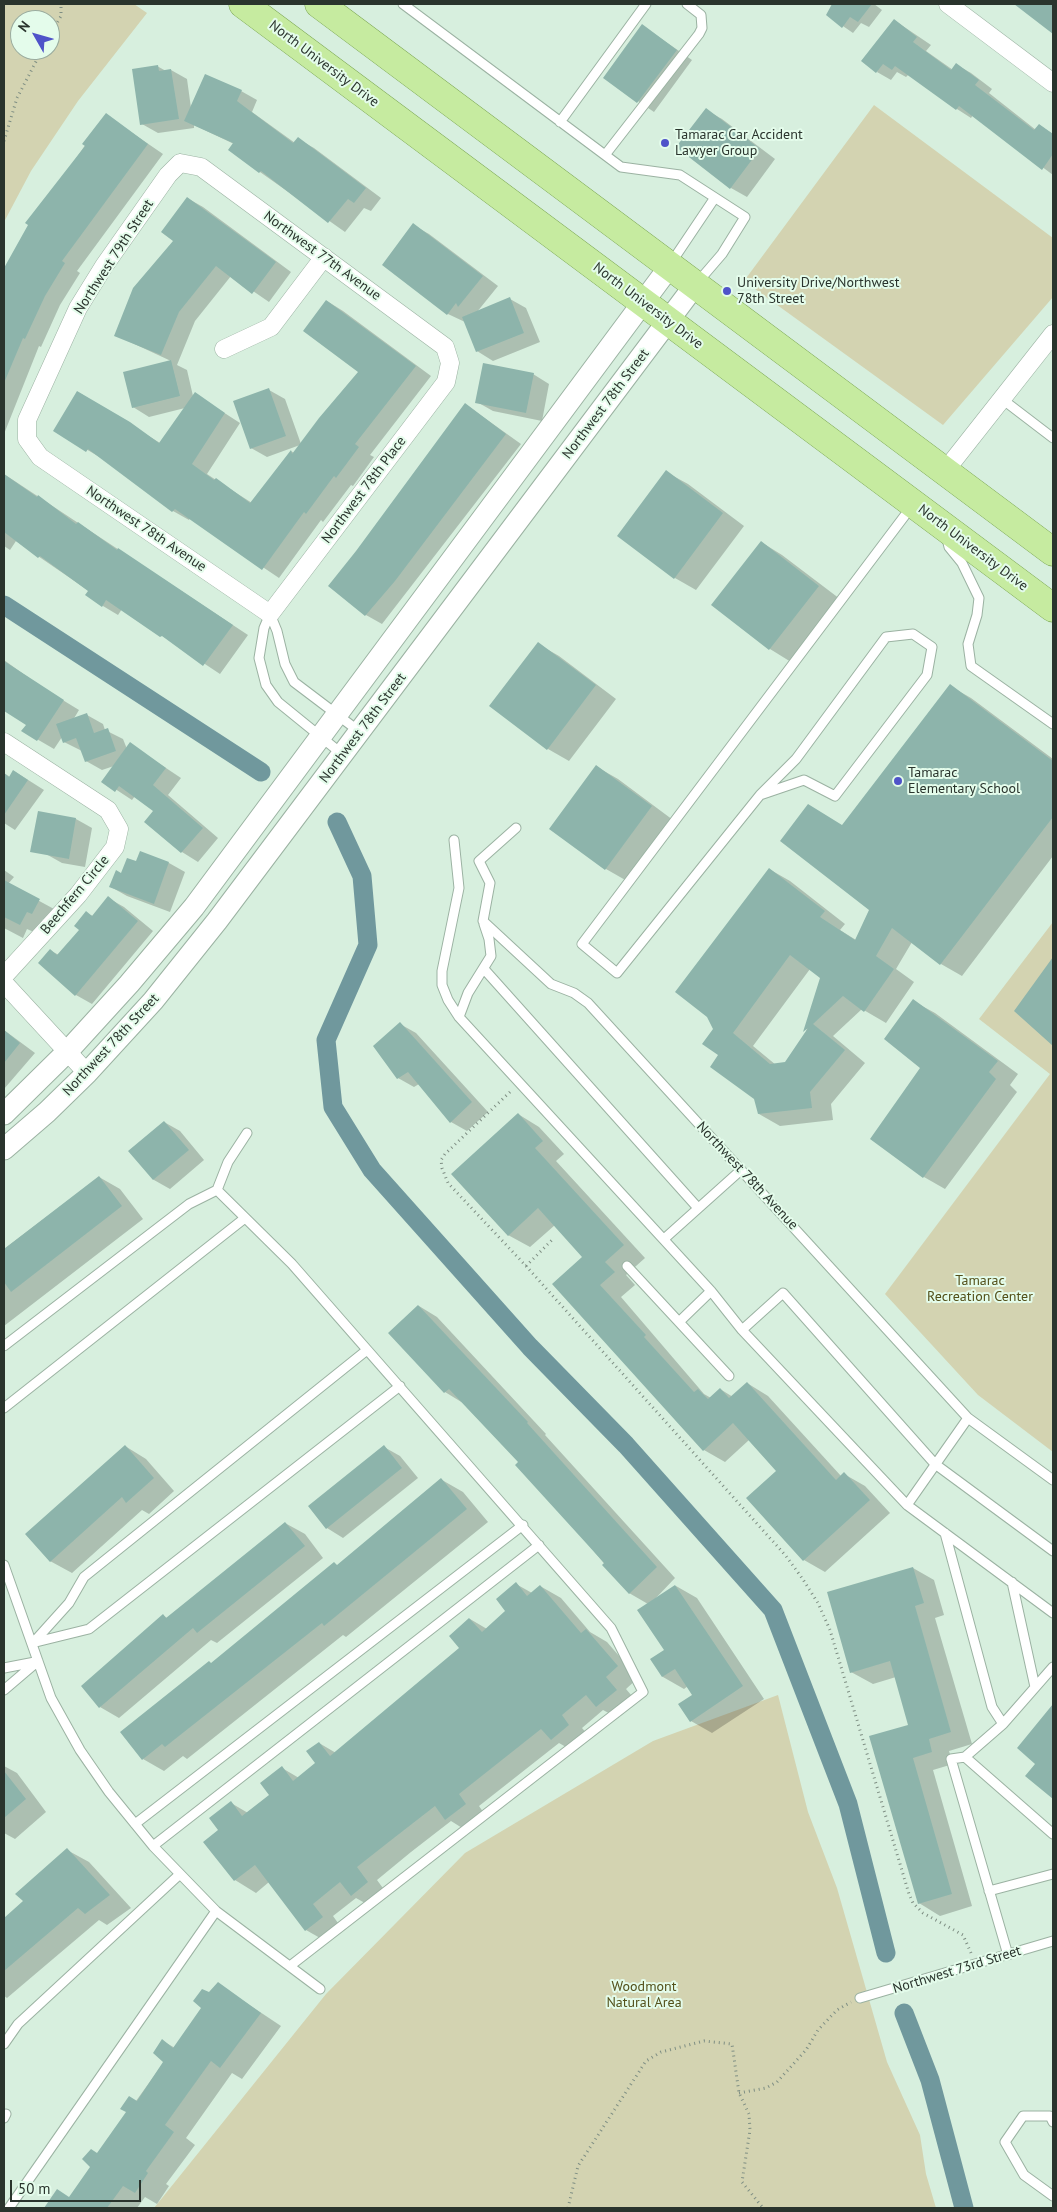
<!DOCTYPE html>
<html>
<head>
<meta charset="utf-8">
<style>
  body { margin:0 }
  #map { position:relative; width:1057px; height:2212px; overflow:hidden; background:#d7efde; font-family:"PT Sans",sans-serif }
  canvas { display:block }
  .frame { position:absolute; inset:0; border:5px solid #2a342d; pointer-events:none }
  .north { position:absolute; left:10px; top:10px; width:50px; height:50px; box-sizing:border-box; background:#e4fceb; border:1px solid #9aac9f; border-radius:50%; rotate:308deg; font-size:14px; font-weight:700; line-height:20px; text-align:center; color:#2a342d }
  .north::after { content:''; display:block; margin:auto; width:18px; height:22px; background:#4f53c9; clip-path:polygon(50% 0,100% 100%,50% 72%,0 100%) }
  .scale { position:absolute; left:10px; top:2180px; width:131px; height:22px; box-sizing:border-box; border:2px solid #2a342d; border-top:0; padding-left:6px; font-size:15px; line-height:18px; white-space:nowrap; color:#2a342d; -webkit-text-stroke:4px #e4fceb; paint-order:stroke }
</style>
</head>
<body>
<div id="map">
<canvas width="1057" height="2212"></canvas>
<div class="frame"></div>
<div class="north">N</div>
<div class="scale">50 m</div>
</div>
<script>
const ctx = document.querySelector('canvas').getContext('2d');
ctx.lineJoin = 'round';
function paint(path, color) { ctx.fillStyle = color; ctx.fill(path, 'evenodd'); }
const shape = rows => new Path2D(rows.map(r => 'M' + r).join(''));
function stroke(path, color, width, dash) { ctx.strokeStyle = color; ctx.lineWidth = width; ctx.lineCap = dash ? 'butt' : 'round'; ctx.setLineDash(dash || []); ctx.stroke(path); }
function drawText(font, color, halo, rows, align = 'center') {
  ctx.font = font + ' "PT Sans",sans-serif'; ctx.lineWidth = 4; ctx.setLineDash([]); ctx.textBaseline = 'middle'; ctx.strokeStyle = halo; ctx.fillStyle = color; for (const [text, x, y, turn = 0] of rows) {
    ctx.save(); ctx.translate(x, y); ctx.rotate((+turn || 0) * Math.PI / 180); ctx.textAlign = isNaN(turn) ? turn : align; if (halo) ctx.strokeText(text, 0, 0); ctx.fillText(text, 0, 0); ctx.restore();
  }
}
const green = shape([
  [4,4,134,4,147,13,78,101,31,171,4,222],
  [20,20,50,20,50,50,20,50],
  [874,105,1053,238,1053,297,943,425,744,281],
  [1053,922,1053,1452,978,1395,885,1294,1050,1074,979,1019],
  [778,1695,808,1812,837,1888,887,2062,920,2135,926,2174,936,2208,154,2208,326,1994,465,1853,653,1741]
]);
const shadow = shape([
  [833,4,874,4,882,10,869,27,861,23,853,33,827,15,835,5],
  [1016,4,1053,4,1053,31],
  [894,20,931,45,926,51,953,70,957,65,971,73,992,89,989,93,1036,130,1039,125,1053,134,1053,175,973,115,971,118,957,109,909,74,906,77,897,72,891,80,877,72],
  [643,26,692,60,654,112,604,78],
  [157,66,166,71,171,70,187,79,191,108,241,91,257,100,252,112,295,143,298,139,314,148,381,198,371,211,364,208,345,232,260,172,234,144,194,125,194,128,158,133,142,124],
  [706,110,722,119,775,159,747,197,731,188],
  [106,115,163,154,77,271,80,273,60,305,41,347,39,346,4,434,4,271,30,225],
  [187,198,203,207,291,272,269,302,231,276,195,321,177,365,187,370,193,396,195,394,240,423,207,474,216,480,252,503,291,451,294,453,300,445,267,457,251,448,269,390,285,399,301,444,359,372,327,301,343,311,431,376,370,455,374,457,353,486,351,485,323,522,321,520,279,578,190,518,189,520,173,511,103,459,55,431,78,392,160,443,185,408,149,417,133,407,124,373,171,361,115,335,175,240],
  [413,225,429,234,498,286,477,312,510,299,526,308,540,342,493,361,477,351,465,322,448,314,384,265],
  [533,374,549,384,542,421,493,411,477,402],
  [465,404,521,444,382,624,366,615,357,552],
  [666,472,688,484,744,526,696,590,675,578],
  [4,474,248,635,220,674,122,609,118,615,103,606,89,591,16,541,10,550,4,546],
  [761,542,782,555,840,599,791,662,770,649,713,604],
  [538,644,559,656,616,699,569,761,548,749],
  [4,660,43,688,79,710,73,720,87,715,103,724,105,730,123,739,127,749,130,744,181,778,168,795,218,838,198,862,182,852,146,822,155,811,135,796,132,800,103,781,114,766,102,770,86,761,82,751,64,742,62,737,54,749,23,731,28,724,4,708],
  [950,686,971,698,1053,759,1053,856,962,976,941,964,912,942,896,969,914,982,886,1023,862,1009,833,1036,865,1063,831,1104,833,1120,780,1126,759,1114,755,1098,720,1055,714,1029,769,869,790,881,845,924,840,930,856,940,870,909,843,826],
  [810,969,822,978,806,1032,786,1064,776,1065,753,1046],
  [597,767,618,779,673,820,627,881,606,869,551,829],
  [14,771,44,790,15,830,4,823,4,773,10,777],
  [39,812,76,819,92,828,85,867,62,863,46,854],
  [137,863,169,863,185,872,170,912,127,896,111,887],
  [4,870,14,877,8,884,54,909,48,922,43,919,36,933,27,929,23,938,4,928],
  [108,898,124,907,153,931,92,1004,76,995,40,963,51,951,59,955,80,930,86,913,93,916],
  [1053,959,1053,1045,1016,1011],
  [913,1001,935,1013,1018,1074,1010,1085,1017,1092,945,1189,924,1177,921,1067],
  [400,1024,416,1033,488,1112,467,1131,451,1122,419,1084,414,1087,398,1078],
  [4,1030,35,1053,4,1089],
  [518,1114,539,1127,564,1154,556,1161,645,1258,626,1275,635,1285,621,1297,704,1394,711,1398,720,1389,733,1397,747,1383,768,1396,841,1476,844,1474,865,1486,890,1513,825,1572,804,1560,778,1471,749,1440,725,1462,704,1450,554,1284,584,1257,555,1225,530,1247,508,1235],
  [164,1122,180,1131,204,1160,170,1189,154,1180,130,1151],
  [99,1177,120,1189,143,1219,4,1326,4,1249],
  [419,1306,437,1317,546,1434,545,1435,675,1578,654,1600,676,1586,697,1598,764,1699,712,1733,691,1721,694,1695,688,1686,684,1689,663,1677,652,1660,665,1650,648,1604,629,1593,519,1462,463,1403,445,1392],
  [125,1446,146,1459,174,1491,149,1514,142,1510,72,1573,50,1561],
  [384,1447,400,1456,418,1478,343,1538,327,1528,310,1507],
  [442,1480,463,1492,488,1522,346,1637,343,1635,187,1759,183,1756,164,1771,143,1759,212,1664,338,1566],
  [285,1523,305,1534,323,1558,217,1643,211,1640,119,1718,100,1707,163,1615,167,1618],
  [913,1568,934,1580,944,1615,935,1618,972,1744,949,1751,953,1764,933,1770,972,1906,940,1916,919,1903,909,1726,896,1677,873,1684,851,1672],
  [516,1584,532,1593,540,1586,561,1598,590,1632,607,1642,638,1678,626,1689,637,1702,618,1718,603,1710,582,1728,590,1737,573,1751,559,1743,479,1806,486,1816,467,1831,451,1821,411,1852,377,1880,388,1895,372,1907,356,1898,333,1916,343,1930,327,1942,306,1930,269,1882,256,1893,235,1880,205,1842,219,1831,231,1803,248,1813,271,1795,282,1768,299,1778,317,1764,319,1743,336,1753,461,1648,470,1619,487,1629,507,1611],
  [1053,1705,1053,1797,1027,1776,1037,1763,1018,1748],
  [4,1766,17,1773,46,1812,15,1839,4,1833],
  [67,1850,89,1862,131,1908,107,1925,99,1920,7,1998,4,1996,4,1919,25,1901],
  [218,1984,281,2026,242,2079,232,2073,186,2138,195,2145,166,2184,169,2186,157,2204,145,2197,137,2208,56,2208,49,2203,70,2198,92,2167,98,2154,164,2062,163,2041,175,2048,203,2007,209,1993]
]);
const canal = shape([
  [4,605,261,772],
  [337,822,362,876,368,945,326,1040,333,1107,372,1170,530,1347,626,1445,773,1610,848,1804,886,1953],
  [904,2013,930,2080,964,2208]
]);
const building = shape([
  [832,4,872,4,858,22,850,17,842,28,826,15],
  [1014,4,1053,4,1053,34],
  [894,19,917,37,913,42,951,70,956,63,979,80,975,85,1034,130,1039,124,1053,134,1053,154,1042,170,959,106,956,110,895,66,892,70,883,64,876,73,861,61],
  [642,24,677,50,637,103,603,78],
  [158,65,159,71,171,69,179,119,140,125,132,69],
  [205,74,242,90,237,101,293,143,298,137,366,188,354,203,348,199,328,223,261,171,259,173,228,150,233,143,184,121],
  [706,108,760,149,730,189,676,147],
  [106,113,148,144,62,261,65,263,45,296,25,339,23,338,4,383,4,268,28,225,25,223,85,146,82,144],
  [187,197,276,262,252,294,216,266,179,312,161,355,114,336,133,288,173,241,161,232],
  [413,223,483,276,458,307,456,303,447,315,382,265],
  [510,297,524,333,476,352,462,317],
  [326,300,416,366,355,444,359,447,336,478,334,476,306,514,304,512,262,570,175,509,172,512,88,449,86,452,53,431,77,391,130,422,159,443,195,392,225,413,192,464,214,480,216,478,250,503,291,450,292,454,319,418,358,372,303,331],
  [171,360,180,396,132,408,123,372],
  [483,363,534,373,526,413,475,403],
  [269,388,286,436,250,449,233,401],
  [465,403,506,434,395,581,365,616,328,586,356,551],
  [666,470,723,513,674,579,617,536],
  [4,474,37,497,38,495,76,524,78,522,117,550,118,548,233,625,203,666,162,636,160,637,106,600,102,607,85,595,88,591,40,556,38,558,4,532],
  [761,541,819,586,769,650,711,605],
  [538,642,596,685,547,750,489,706],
  [4,661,64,700,37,741,21,731,26,725,4,711],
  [950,684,1053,761,1053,817,940,965,892,928,876,956,894,969,864,1012,843,996,813,1024,845,1050,810,1092,812,1108,758,1114,754,1099,710,1067,718,1055,702,1044,713,1029,707,1017,675,992,769,868,825,911,820,917,855,940,869,910,780,841,808,804,842,825],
  [790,955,820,978,803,1032,808,1028,785,1062,770,1064,733,1033],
  [87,713,94,733,108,728,116,751,85,762,76,738,63,743,56,724],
  [130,742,166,768,153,785,203,828,181,853,144,822,153,811,119,786,115,792,101,782],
  [596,765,652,806,605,870,549,829],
  [13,770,28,780,4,815,4,773,9,777],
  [38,811,76,818,69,859,30,852],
  [140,851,169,862,154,904,109,887,116,870,121,873,127,858,136,861],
  [4,880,40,899,32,914,27,912,20,925,4,917],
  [108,896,138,921,75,996,38,963,50,949,57,955,79,930,74,926,86,911,92,916],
  [1053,957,1053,1046,1014,1011],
  [913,999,998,1061,989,1072,996,1079,923,1178,870,1139,920,1068,884,1039],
  [400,1022,472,1102,450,1123,408,1072,397,1079,373,1046],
  [4,1030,20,1043,4,1063],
  [518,1113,543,1141,535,1148,624,1245,605,1262,615,1272,600,1285,646,1335,644,1337,694,1392,698,1389,708,1399,720,1388,729,1398,747,1382,836,1480,844,1472,870,1500,803,1561,746,1498,776,1471,733,1423,703,1451,552,1284,582,1257,538,1208,508,1236,451,1174],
  [164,1121,189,1150,153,1180,128,1151],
  [99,1176,122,1206,11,1292,4,1282,4,1249],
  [418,1305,528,1422,527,1423,657,1567,629,1594,602,1565,604,1563,586,1543,515,1465,518,1462,449,1389,444,1393,388,1333],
  [125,1445,154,1478,126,1503,122,1497,50,1562,25,1534],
  [384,1445,402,1468,326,1529,308,1506],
  [441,1478,467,1509,324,1626,322,1623,165,1747,162,1744,142,1760,120,1732,209,1661,211,1663,334,1562,337,1565],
  [285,1522,305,1546,197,1633,193,1628,99,1708,81,1686,163,1614,166,1618],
  [913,1567,924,1603,915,1606,951,1732,929,1739,932,1752,913,1758,952,1894,918,1904,869,1736,908,1725,890,1661,850,1673,827,1592],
  [516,1582,527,1596,540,1585,581,1633,586,1629,618,1666,606,1677,617,1690,596,1707,586,1695,562,1715,569,1725,551,1740,541,1729,459,1794,466,1804,445,1820,435,1806,390,1841,357,1867,368,1882,351,1896,340,1882,313,1904,323,1917,305,1931,255,1865,234,1881,203,1842,218,1830,209,1818,231,1801,242,1816,269,1795,260,1783,282,1766,293,1781,315,1763,306,1751,319,1742,330,1756,459,1648,449,1636,469,1618,482,1632,505,1611,496,1599],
  [675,1585,743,1686,690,1722,678,1704,692,1695,675,1669,662,1677,650,1659,664,1650,637,1610],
  [1053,1704,1053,1799,1025,1776,1035,1764,1017,1748],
  [4,1771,26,1799,4,1818],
  [67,1848,110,1895,85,1914,78,1908,4,1971,4,1918,23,1901,15,1894],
  [218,1982,261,2013,220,2068,211,2061,165,2125,174,2132,146,2171,148,2173,135,2193,123,2186,107,2208,44,2208,57,2189,69,2197,90,2167,82,2159,91,2149,97,2153,126,2112,120,2109,129,2096,137,2101,163,2062,153,2053,162,2039,173,2048,201,2008,193,2001,202,1989,209,1992]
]);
const path = shape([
  [50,35,61,16,61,4],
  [4,141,17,98,42,50],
  [510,1092,445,1154,441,1160,442,1168,448,1183,526,1266,786,1556,802,1578,818,1603,830,1630,909,1894,913,1903,923,1913,963,1935,971,1953],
  [526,1266,554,1238],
  [739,2093,766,2088,777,2082,806,2050,818,2030,837,2010,851,2002],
  [568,2208,578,2166,646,2061,661,2052,704,2041,732,2044,739,2093,749,2114,750,2130,742,2182,763,2208]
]);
const service = shape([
  [403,4,621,167,680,175,745,217,722,254,697,283],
  [560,122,646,4],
  [605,155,699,34,702,28,701,15,687,4],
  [671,263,714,199],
  [1002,399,1053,438],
  [947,539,949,547,962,563,979,598,977,615,968,644,971,666,1053,724],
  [270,614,264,628,259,658,266,685,278,702,342,754],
  [270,614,277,631,285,664,294,682,360,732],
  [760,795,804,780,835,796,927,675,932,647,913,634,886,637,796,759,760,795,617,973,582,944,912,506],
  [516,828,479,861,490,883,483,921,551,984,574,993,588,1003,968,1418,1053,1480],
  [454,840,459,888,442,971,442,985,448,1000,459,1017,711,1291,742,1330,907,1505,1053,1613],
  [484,969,698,1208],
  [459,1017,468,993,491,956,489,939,484,924],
  [247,1133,228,1162,217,1190,292,1264,611,1628,643,1692,290,1966],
  [664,1239,741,1170],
  [627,1266,729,1376],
  [679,1322,711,1291],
  [742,1330,783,1293,935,1464,1053,1551],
  [4,1346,189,1204,217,1190],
  [4,1408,245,1218],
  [907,1505,968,1418],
  [945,1533,992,1707,1003,1724,1053,1667],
  [4,1565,51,1698,80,1750,109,1792,153,1846,216,1911,320,1989],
  [1012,1582,1035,1687],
  [32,1643,89,1629,400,1386],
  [33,1643,69,1603,84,1577,367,1350],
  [4,1668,35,1662],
  [4,1690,38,1661],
  [965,1757,1003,1724],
  [135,1824,523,1525],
  [153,1846,539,1545],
  [989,1891,1053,1874],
  [1008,1955,951,1759,965,1757,1053,1834],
  [860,1998,1053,1941],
  [4,2044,18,2024,180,1874],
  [4,2118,6,2114],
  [1053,2122,1050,2116,1023,2116,1005,2142,1024,2175,1053,2196],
  [9,2208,216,1911]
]);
const minor = shape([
  [948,4,1053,83],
  [180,163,201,167,445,347,450,363,446,382,270,614,40,457,27,439,27,420,78,308,104,266,168,175,180,163],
  [224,349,271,327,324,257],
  [945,471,1053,334],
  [4,742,108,810,119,829,115,847,78,895,4,976],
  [4,983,87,1073]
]);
const tertiary = shape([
  [4,1114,67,1052,129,984,194,907,670,266],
  [4,1149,47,1112,87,1073,153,1001,217,921,695,285]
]);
const primary = shape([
  [243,4,1053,608],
  [319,4,1053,552]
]);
const markers = [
  [665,143,5,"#4f53c9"],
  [727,291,5,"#4f53c9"],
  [898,781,5,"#4f53c9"]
];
const streetNames = [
  ["North University Drive",324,64,37],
  ["Northwest 77th Avenue",322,256,36],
  ["Northwest 79th Street",114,257,-57],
  ["North University Drive",648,306,37],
  ["Northwest 78th Street",606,404,-53],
  ["Northwest 78th Place",364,490,-53],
  ["Northwest 78th Avenue",146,529,34],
  ["North University Drive",973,548,37],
  ["Northwest 78th Street",363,728,-53],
  ["Beechfern Circle",75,895,-50],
  ["Northwest 78th Street",111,1045,-47],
  ["Northwest 78th Avenue",747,1176,47],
  ["Northwest 73rd Street",957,1970,-17]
];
const poiNames = [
  ["Tamarac Car Accident",675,135],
  ["Lawyer Group",675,151],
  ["University Drive/Northwest",737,283],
  ["78th Street",737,299],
  ["Tamarac",908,773],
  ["Elementary School",908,789]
];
const parkNames = [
  ["Tamarac",980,1281],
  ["Recreation Center",980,1297],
  ["Woodmont",644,1987],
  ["Natural Area",644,2003]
];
paint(green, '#d3d3b1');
paint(shadow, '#0003');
stroke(canal, '#70989d', 19);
paint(building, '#8db4ab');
stroke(service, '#9bb2a2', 11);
stroke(minor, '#9bb2a2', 19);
stroke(tertiary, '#9bb2a2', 23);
stroke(primary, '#77a24f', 29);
stroke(path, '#7e8e83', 3, [1, 4]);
stroke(service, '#fff', 9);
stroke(minor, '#fff', 18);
stroke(tertiary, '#fff', 21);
stroke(primary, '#c6eba0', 28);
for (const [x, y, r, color] of markers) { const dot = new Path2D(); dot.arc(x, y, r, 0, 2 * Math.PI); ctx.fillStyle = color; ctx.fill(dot); stroke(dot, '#e4fceb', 2); }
drawText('14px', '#2a342d', '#e4fceb', streetNames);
drawText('14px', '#2a342d', '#e4fceb', poiNames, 'left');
drawText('14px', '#53501a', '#e4fceb', parkNames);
</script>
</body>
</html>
